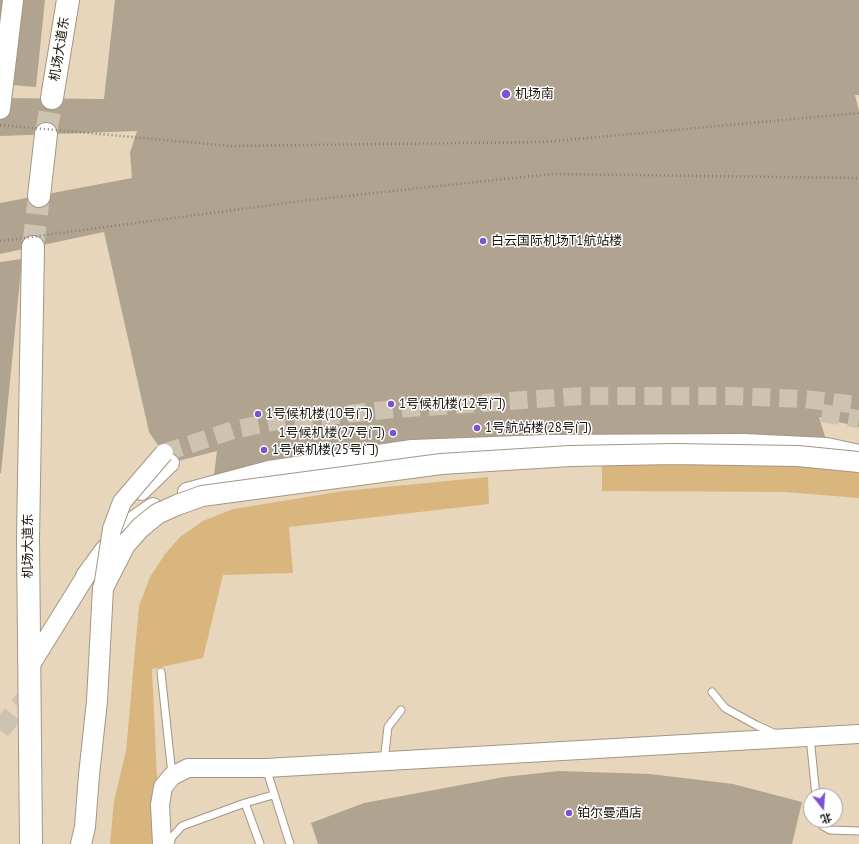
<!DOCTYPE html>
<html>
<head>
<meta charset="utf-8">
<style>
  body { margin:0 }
  #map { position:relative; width:859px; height:844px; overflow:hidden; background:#eee1cd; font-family:"PT Sans","Noto Sans SC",sans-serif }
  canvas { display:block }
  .north { position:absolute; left:803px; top:788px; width:40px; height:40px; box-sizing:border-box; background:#fff; border:1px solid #a4a29f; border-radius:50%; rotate:163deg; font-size:11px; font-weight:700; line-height:16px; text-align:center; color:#1b160f }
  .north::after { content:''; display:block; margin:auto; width:14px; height:18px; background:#7854ce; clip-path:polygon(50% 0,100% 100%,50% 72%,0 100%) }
</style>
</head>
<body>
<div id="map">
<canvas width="859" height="844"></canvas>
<div class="north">北</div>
</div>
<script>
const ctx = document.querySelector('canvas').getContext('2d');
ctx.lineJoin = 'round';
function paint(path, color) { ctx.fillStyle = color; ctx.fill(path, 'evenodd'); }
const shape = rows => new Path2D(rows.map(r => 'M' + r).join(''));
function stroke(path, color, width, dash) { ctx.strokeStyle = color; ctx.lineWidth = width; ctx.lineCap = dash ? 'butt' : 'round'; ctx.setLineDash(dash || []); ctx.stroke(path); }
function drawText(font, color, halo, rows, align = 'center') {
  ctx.font = font + ' "PT Sans","Noto Sans SC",sans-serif'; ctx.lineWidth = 3; ctx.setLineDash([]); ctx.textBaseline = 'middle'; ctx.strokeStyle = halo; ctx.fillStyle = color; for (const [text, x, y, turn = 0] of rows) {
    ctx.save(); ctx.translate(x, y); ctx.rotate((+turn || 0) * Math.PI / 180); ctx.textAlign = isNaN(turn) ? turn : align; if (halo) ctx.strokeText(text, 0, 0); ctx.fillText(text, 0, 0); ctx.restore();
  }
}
const built = shape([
  [0,0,859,0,859,844,0,844],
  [811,796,835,796,835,820,811,820]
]);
const green = shape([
  [752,463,859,472,859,498,785,492,602,491,602,464],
  [488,477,489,504,289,527,293,573,223,575,203,658,152,669,160,844,110,844,114,801,126,751,139,606,150,577,165,554,180,537,203,521,233,509,344,491]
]);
const building = shape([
  [0,0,45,0,36,87,0,84],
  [115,0,859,0,859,95,855,95,859,111,859,427,819,417,827,443,719,434,547,435,341,452,214,475,217,451,170,463,149,432,104,232,0,254,0,203,132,178,130,153,137,131,0,136,0,98,104,99],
  [22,259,1,473,0,473,0,262],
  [559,771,650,774,733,784,802,802,792,844,318,844,311,823,364,803,504,777]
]);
const tertiaryTunnel = shape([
  [822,413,859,419],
  [164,453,233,430,277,421,396,409,581,396,732,396,804,399,859,405]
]);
const secondaryTunnel = shape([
  [0,730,29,695]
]);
const trunkTunnel = shape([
  [46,134,52,98],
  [33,247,39,196]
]);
const service = shape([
  [161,672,172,775],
  [712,692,725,708,756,725,776,734],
  [810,737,816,796],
  [384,761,388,727,401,710],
  [266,768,290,844],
  [245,803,273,795],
  [819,820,823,826,830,830,859,831],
  [170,844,172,837,182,826,245,803,260,844]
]);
const tertiary = shape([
  [141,491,170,463],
  [187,492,269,470,412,449,546,444,744,443,827,447,859,454],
  [85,576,104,550,130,523,153,507],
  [30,666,92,566],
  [162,844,160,805,163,787,172,776,188,768,266,768,859,734]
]);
const secondary = shape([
  [0,109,13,0],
  [81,844,85,827,89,775]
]);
const trunk = shape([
  [52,98,68,0],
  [39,196,46,134],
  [31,844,28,539,33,247]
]);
const pathBridge = shape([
  [0,125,231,146,544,142,859,113],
  [0,241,309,200,551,174,859,178]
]);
const tertiaryBridge = shape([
  [104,581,112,529,122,502,164,453]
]);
const secondaryBridge = shape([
  [89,775,97,701,103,588,125,545,140,528,157,514,177,505,202,496,441,464,570,456,674,454,798,456,859,462]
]);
const markers = [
  [506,94,5,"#7854ce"],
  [483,241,4,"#7854ce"],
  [391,404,4,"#7854ce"],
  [258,414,4,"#7854ce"],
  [477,428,4,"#7854ce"],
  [393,433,4,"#7854ce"],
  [264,450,4,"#7854ce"],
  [569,813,4,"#7854ce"]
];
const streetNames = [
  ["机场大道东",60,49,-81],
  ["机场大道东",28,546,-90]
];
const poiNames = [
  ["机场南",515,94],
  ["白云国际机场T1航站楼",491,241],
  ["1号候机楼(12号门)",399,404],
  ["1号候机楼(10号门)",266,414],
  ["1号航站楼(28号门)",485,428],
  ["1号候机楼(27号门)",385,433,"right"],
  ["1号候机楼(25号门)",272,450],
  ["铂尔曼酒店",577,813]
];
paint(built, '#e7d6bc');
paint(green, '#dab67f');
paint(building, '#b0a390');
stroke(tertiaryTunnel, '#cec3b0', 18, [18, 9]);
stroke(secondaryTunnel, '#cec3b0', 20, [20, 10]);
stroke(trunkTunnel, '#cec3b0', 22, [22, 11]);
stroke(service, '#a39784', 9);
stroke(tertiary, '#a39784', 20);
stroke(secondary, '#a39784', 22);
stroke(trunk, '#a39784', 24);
stroke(service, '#fff', 7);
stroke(tertiary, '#fff', 18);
stroke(secondary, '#fff', 20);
stroke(trunk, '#fff', 22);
stroke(tertiaryBridge, '#a39784', 20, []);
stroke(secondaryBridge, '#a39784', 22, []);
stroke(pathBridge, '#867d70', 2.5, [1, 3]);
stroke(tertiaryBridge, '#fff', 18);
stroke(secondaryBridge, '#fff', 20);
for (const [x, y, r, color] of markers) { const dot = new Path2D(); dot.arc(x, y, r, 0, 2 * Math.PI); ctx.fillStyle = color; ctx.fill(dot); stroke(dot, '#fff', 1.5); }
drawText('13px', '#1b160f', '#fff', streetNames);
drawText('13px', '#1b160f', '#fff', poiNames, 'left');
</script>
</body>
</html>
